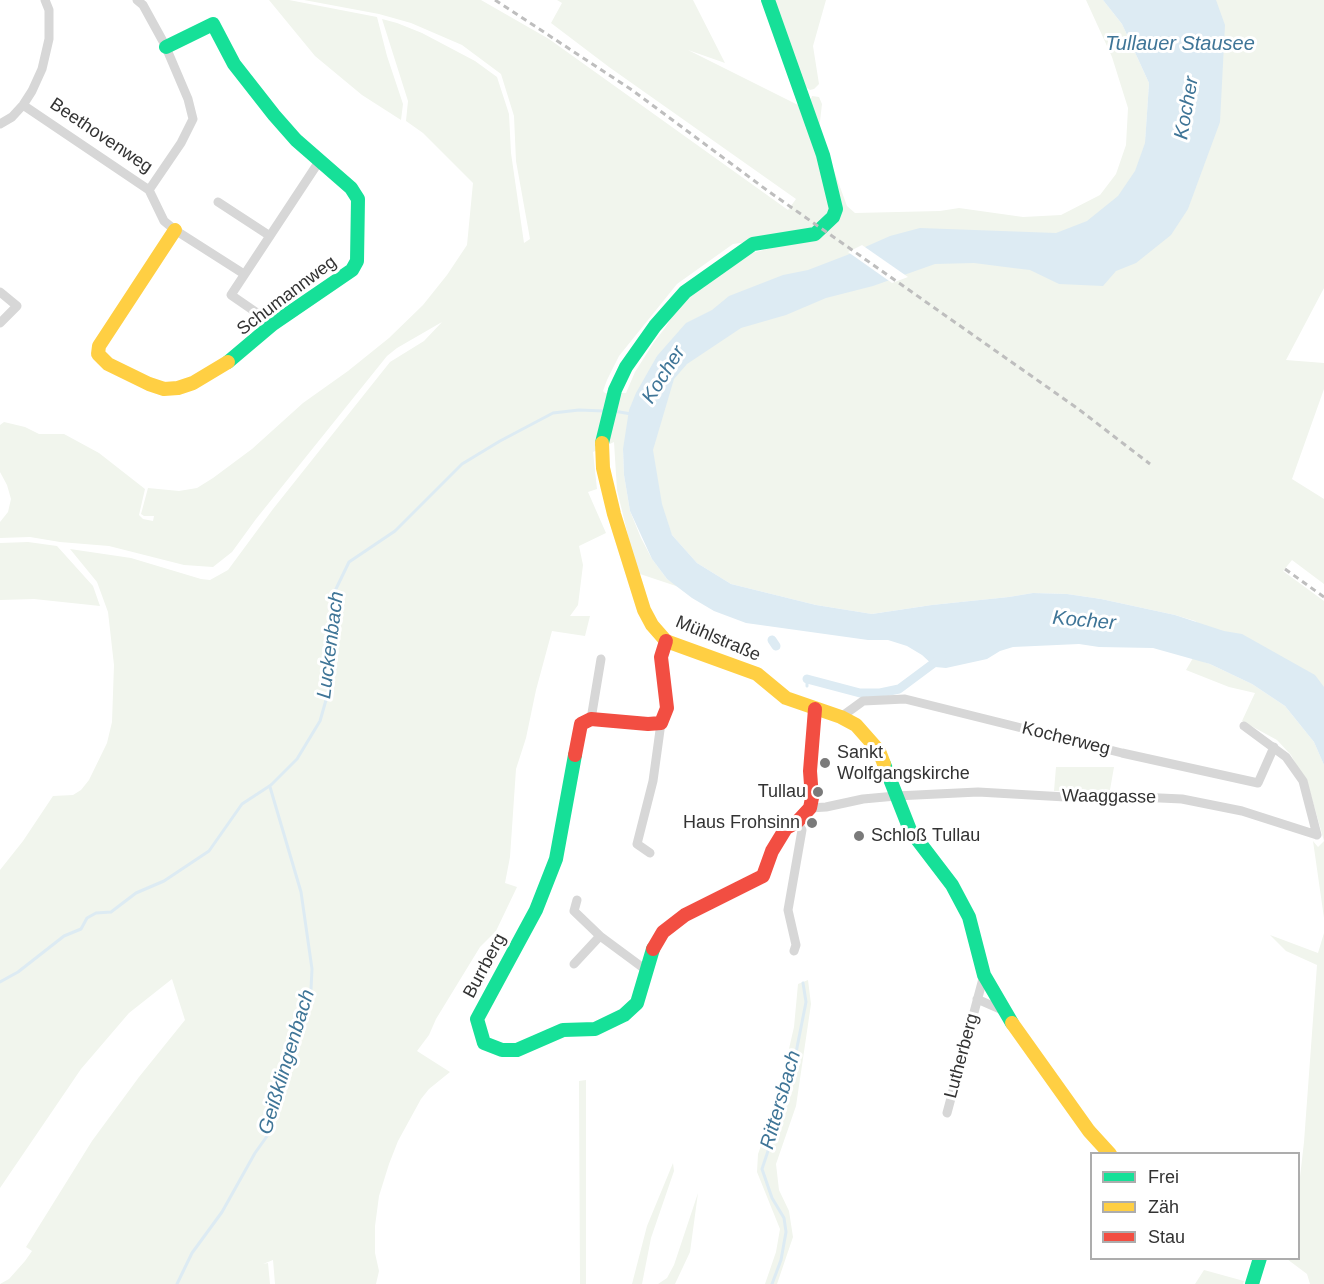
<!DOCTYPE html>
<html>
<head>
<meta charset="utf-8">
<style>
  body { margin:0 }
  #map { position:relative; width:1324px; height:1284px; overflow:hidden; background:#fff; font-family:Helvetica,sans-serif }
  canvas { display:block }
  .legend { position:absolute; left:1090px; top:1152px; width:210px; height:108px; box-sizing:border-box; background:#fff; border:2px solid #adadad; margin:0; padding:8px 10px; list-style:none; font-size:18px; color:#333 }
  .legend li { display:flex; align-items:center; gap:12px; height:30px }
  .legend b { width:30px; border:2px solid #adadad }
</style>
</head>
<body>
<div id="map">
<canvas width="1324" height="1284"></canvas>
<ul class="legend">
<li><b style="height:8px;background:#16e098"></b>Frei</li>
<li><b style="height:8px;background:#ffcf43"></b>Zäh</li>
<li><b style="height:8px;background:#f24e42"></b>Stau</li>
</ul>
</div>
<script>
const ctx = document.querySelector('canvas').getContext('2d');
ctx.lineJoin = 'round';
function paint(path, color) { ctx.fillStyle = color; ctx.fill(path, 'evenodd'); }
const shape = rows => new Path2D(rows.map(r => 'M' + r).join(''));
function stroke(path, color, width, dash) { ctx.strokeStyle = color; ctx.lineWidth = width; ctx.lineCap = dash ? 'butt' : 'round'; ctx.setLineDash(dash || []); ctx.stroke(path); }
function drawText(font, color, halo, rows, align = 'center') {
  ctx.font = font + ' Helvetica,sans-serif'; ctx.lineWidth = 6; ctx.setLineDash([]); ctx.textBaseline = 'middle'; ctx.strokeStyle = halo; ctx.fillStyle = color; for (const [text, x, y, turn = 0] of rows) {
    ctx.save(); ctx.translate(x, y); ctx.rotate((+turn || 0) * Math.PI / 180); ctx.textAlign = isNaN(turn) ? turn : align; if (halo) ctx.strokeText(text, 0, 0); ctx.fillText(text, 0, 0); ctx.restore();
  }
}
const green = shape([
  [269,0,289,0,377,17,387,56,403,104,401,120,362,95,315,56],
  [304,0,481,0,549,39,788,210,796,199,609,67,551,23,562,3,557,0,693,0,725,63,688,50,798,105,816,152,830,208,827,215,817,227,769,239,733,244,677,284,619,356,607,380,603,391,605,393,626,393,635,372,654,342,665,328,679,305,748,254,818,236,838,218,809,104,812,96,819,97,822,104,819,130,847,206,855,213,940,211,959,208,1023,217,1061,215,1100,195,1116,174,1126,145,1128,108,1112,57,1086,0,1103,0,1122,24,1149,83,1145,144,1153,75,1111,0,1324,0,1324,288,1286,360,1324,363,1324,389,1292,479,1324,499,1324,584,1292,560,1283,571,1324,601,1324,718,1195,621,1175,615,1101,599,1067,594,1033,593,1009,597,932,605,872,614,816,605,731,584,697,563,672,535,623,449,624,475,630,511,641,538,652,559,667,579,679,587,637,573,617,490,614,442,593,452,597,489,588,492,606,533,579,546,583,565,578,605,570,616,590,616,585,636,552,631,536,690,526,738,516,769,510,857,505,883,517,887,496,931,480,947,436,1019,429,1035,417,1051,450,1072,429,1089,421,1099,398,1141,389,1164,379,1196,375,1226,375,1253,379,1271,376,1284,275,1284,273,1260,263,1264,268,1263,270,1284,0,1284,9,1279,25,1261,32,1251,26,1247,92,1141,139,1077,185,1020,172,979,129,1013,81,1069,0,1188,0,870,23,841,53,796,73,795,81,790,89,780,107,743,112,722,114,665,108,612,97,582,70,549,131,558,201,579,210,580,228,570,273,509,390,362,424,341,442,322,397,348,387,356,256,519,232,552,213,567,184,565,109,546,60,542,30,537,0,538,0,522,8,512,11,499,7,485,0,472,0,425,4,422,25,427,39,434,64,434,99,453,145,489,139,515,143,519,153,521,154,516,144,516,141,514,148,488,179,491,197,488,213,478,252,449,303,403,348,371,389,338,423,305,447,275,467,245,473,183,423,133,406,121,408,101,382,19,397,23,422,33,475,61,497,77,509,114,511,153,524,243,530,239,516,161,514,116,501,74,462,45,411,23,379,14],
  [774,0,826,0,813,46,819,84,814,89,810,90,803,85],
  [28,542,57,546,93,586,100,606,34,599,0,600,0,543],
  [1193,658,1210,664,1252,684,1285,706,1314,742,1324,765,1324,918,1313,841,1318,847,1324,841,1309,788,1291,755,1277,740,1242,721,1255,693,1229,687,1186,670],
  [1056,767,1114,767,1110,790,1054,791],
  [1324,933,1324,1284,1310,1284,1307,1274,1287,1259,1298,1258,1299,1186,1304,1142,1317,965,1286,951,1270,935,1318,953],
  [808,980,811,1004,796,1106,776,1164,779,1190,789,1211,793,1237,777,1284,765,1284,776,1252,780,1229,757,1172,758,1154,772,1116,782,1079,794,1027,798,984],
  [586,1080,586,1284,580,1284,579,1081],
  [673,1163,674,1171,651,1238,642,1284,632,1284,647,1226],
  [698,1193,690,1252,675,1284,658,1284,667,1278,674,1265],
  [1204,1270,1244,1281,1243,1284,1195,1284]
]);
const water = shape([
  [1103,0,1216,0,1225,25,1220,122,1188,209,1171,235,1136,263,1116,271,1103,286,1059,284,1030,270,1013,268,974,263,935,264,873,286,826,298,786,315,741,328,687,364,674,379,653,450,662,504,672,535,697,563,731,584,816,605,872,614,932,605,1009,597,1033,593,1067,594,1101,599,1175,615,1224,631,1242,634,1315,675,1324,687,1324,765,1314,742,1285,706,1252,684,1210,664,1153,648,1099,647,1079,644,1013,647,1000,651,987,659,946,668,935,667,922,655,907,646,888,640,868,640,746,623,714,611,692,598,667,579,652,559,630,511,624,475,623,449,629,410,636,393,657,356,686,323,712,310,729,296,783,275,808,270,847,255,890,236,920,228,1056,233,1087,221,1118,196,1135,171,1145,143,1149,83,1122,24]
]);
const pier = shape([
  [862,245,908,277,892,283,848,252]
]);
const stream = shape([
  [614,411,631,414],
  [807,686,807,679],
  [0,982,18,972,64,936,81,929,87,918,96,913,111,912,136,893,164,881,209,851,242,804,271,785,297,759,320,721,328,693,325,671,332,635,334,593,349,562,395,531,462,464,500,441,553,413,579,410,604,411],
  [177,1284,192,1253,222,1212,255,1153,270,1132,281,1101,303,1010,311,989,312,969,301,892,270,787],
  [772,1284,781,1260,786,1232,784,1218,772,1198,762,1169,769,1148,768,1135,779,1105,783,1085,791,1078,806,1002,803,983]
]);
const canal = shape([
  [772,640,776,646],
  [807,679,860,693,880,693,899,689,942,657]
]);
const street = shape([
  [137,0,143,5,165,45,188,99,193,119,181,143,149,190],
  [23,105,149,190,164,221,175,230,244,274],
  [0,124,12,117,23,105,32,91,42,69,49,39,49,10,45,0],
  [218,202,270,236],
  [0,292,17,306,0,323],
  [273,324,231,295,320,160],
  [841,717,863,701,905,699,1122,753,1258,783,1274,747],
  [591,719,601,659],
  [1244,726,1286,757,1303,781,1317,835],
  [810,808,826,807,863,799,896,796,978,792,1083,798,1117,796,1182,799,1242,811,1317,835],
  [650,853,637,844,653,781,661,723],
  [577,900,574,911,600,936],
  [794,951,796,945,788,910,802,830,797,822],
  [574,964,600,936,646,970],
  [977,999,1002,1010],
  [947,1113,984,975]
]);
const fast = shape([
  [166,47,213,24,234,64,274,115,296,140,351,188,358,199,357,261,352,270,273,324,228,362],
  [602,443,615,390,626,367,655,326,685,292,753,244,815,234,833,217,836,209,823,155,768,0],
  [575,755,556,859,536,910,477,1019,484,1043,502,1050,517,1050,563,1030,595,1029,624,1015,637,1003,653,949],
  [884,764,910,830,952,885,969,917,984,975,1012,1023],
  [1252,1284,1260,1258]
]);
const slow = shape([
  [175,230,99,346,98,354,108,364,149,384,164,389,178,388,193,383,228,362],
  [602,443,603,468,614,514,644,610,652,625,666,641,757,674,786,698,841,717,856,725,879,751,884,764],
  [1012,1023,1089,1131,1110,1154]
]);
const jam = shape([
  [575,755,581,724,591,719,648,724,661,723,667,708,661,657,666,641],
  [653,949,663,932,685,915,763,876,772,851,786,828,797,822,810,808,812,798,810,771,815,709]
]);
const rail = shape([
  [495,0,632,90,768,191,1077,408,1150,464],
  [1285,569,1324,597]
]);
const markers = [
  [825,763,6,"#7a7a7a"],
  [818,792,6,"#7a7a7a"],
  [812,823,6,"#7a7a7a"],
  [859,836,6,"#7a7a7a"]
];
const streetNames = [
  ["Beethovenweg",101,136,34],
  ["Schumannweg",287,296,-37],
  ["Mühlstraße",718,639,23],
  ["Kocherweg",1066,739,14],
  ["Waaggasse",1109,797,1],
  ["Burrberg",485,966,-62],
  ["Lutherberg",962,1056,-75]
];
const poiNames = [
  ["Sankt",837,753],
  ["Wolfgangskirche",837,774],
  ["Tullau",806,792,"right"],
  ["Haus Frohsinn",800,823,"right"],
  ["Schloß Tullau",871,836]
];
const waterNames = [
  ["Tullauer Stausee",1180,44],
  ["Kocher",1187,108,-80],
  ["Kocher",664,375,-58],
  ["Kocher",1084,621,5],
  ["Luckenbach",331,645,-83],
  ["Geißklingenbach",287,1062,-73],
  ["Rittersbach",781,1100,-74]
];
paint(green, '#f1f5ed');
paint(water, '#ddebf3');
paint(pier, '#fff');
stroke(stream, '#ddebf3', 3);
stroke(canal, '#ddebf3', 9);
stroke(street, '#d7d7d7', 9);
stroke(fast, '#16e098', 14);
stroke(slow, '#ffcf43', 14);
stroke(jam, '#f24e42', 14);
stroke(rail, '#bebebe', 3, [6, 4.5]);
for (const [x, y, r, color] of markers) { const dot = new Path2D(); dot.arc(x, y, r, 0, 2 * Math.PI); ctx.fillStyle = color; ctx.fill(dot); stroke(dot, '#fff', 2); }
drawText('18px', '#333', '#fff', streetNames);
drawText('18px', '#333', '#fff', poiNames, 'left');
drawText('italic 20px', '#3f7597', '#fff', waterNames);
</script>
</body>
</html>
